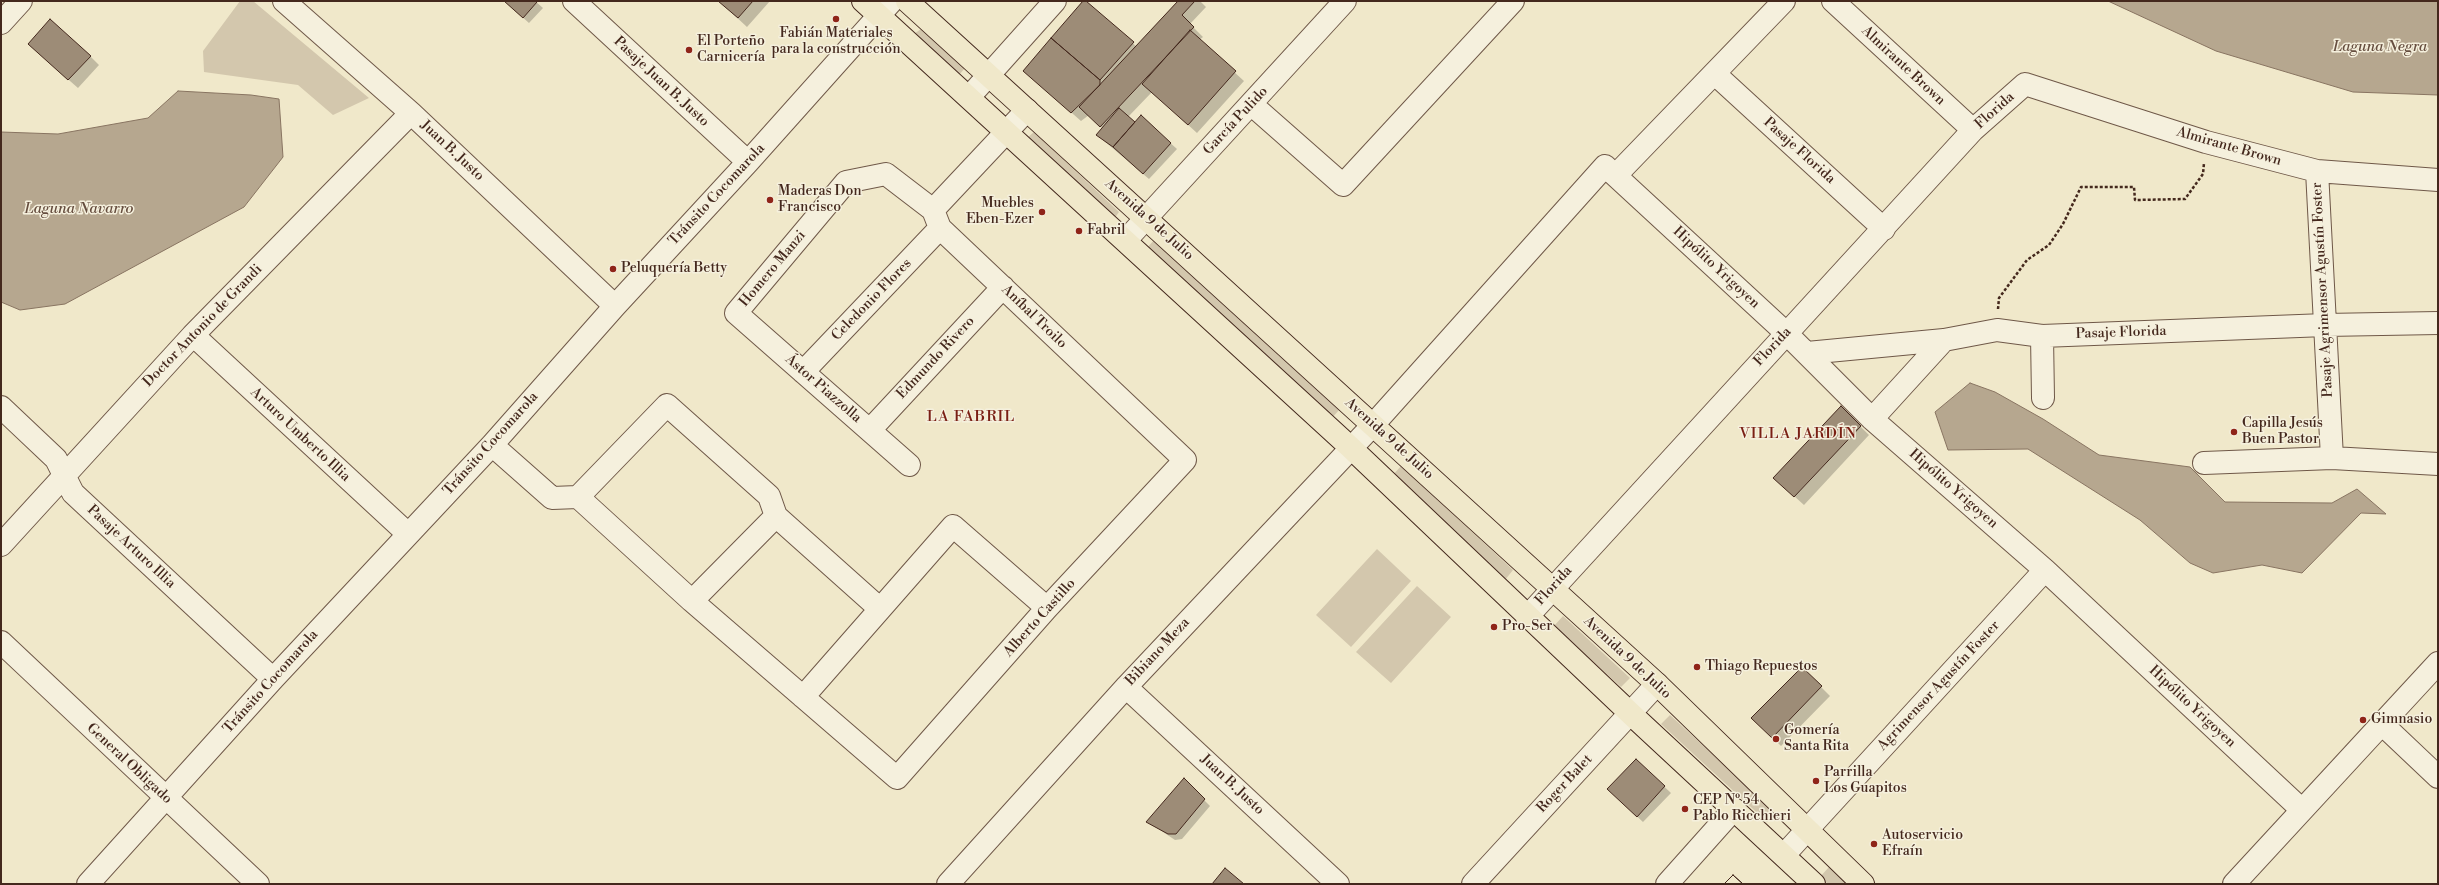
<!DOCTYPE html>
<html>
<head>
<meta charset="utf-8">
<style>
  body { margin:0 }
  #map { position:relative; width:2439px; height:885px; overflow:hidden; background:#f0e8ca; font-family:"Libre Bodoni",serif }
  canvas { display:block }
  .frame { position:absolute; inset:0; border:2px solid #44281d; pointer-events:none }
</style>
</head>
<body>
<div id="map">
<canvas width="2439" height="885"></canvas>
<div class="frame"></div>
</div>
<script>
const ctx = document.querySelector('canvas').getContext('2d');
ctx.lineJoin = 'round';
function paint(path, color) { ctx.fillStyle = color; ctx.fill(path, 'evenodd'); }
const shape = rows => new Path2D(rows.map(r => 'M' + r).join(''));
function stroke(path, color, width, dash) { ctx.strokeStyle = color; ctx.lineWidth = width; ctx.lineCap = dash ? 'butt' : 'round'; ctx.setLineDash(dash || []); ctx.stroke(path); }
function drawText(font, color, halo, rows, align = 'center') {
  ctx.font = font + ' "Libre Bodoni",serif'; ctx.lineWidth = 3; ctx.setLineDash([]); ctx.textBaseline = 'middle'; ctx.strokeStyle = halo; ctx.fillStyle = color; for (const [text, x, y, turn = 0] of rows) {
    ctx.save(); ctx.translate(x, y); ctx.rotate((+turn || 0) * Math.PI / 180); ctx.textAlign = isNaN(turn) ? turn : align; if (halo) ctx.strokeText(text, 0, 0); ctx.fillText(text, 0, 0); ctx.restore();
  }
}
const green = shape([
  [240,1,253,1,369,98,333,115,298,85,204,72,203,51],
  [921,29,965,68,959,75,914,34],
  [1034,132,1119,212,1114,219,1027,138],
  [1155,239,1340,409,1331,419,1146,249],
  [1401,466,1513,570,1505,580,1392,476],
  [1377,549,1411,581,1351,647,1316,615],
  [1417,586,1451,617,1391,683,1356,652],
  [1563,616,1630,678,1621,687,1554,626],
  [1670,715,1776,813,1767,822,1661,724],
  [1829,867,1847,884,1828,884,1820,877]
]);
const water = shape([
  [2108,1,2438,1,2438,95,2353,92,2216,51,2108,1],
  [178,91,251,95,279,99,283,157,244,207,65,304,20,310,1,302,1,132,58,134,148,118,178,91],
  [1970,383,1995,392,2043,419,2099,455,2190,467,2225,502,2332,503,2357,489,2386,514,2361,513,2302,573,2262,565,2213,573,2190,563,2140,520,2028,449,1948,450,1935,412,1970,383]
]);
const shadow = shape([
  [504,1,535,1,543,8,529,23],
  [719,1,770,1,747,27],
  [1085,1,1137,47,1180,1,1200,1,1206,7,1190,24,1203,37,1199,40,1244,81,1197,133,1152,92,1128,117,1135,124,1141,117,1177,149,1149,179,1097,135,1102,128,1089,115,1081,121,1024,71],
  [38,53,90,56,99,65,78,88],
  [1860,426,1869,435,1804,505,1784,487],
  [1802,668,1830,696,1781,746,1753,718],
  [1636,760,1671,793,1643,822,1614,795],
  [1184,780,1210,806,1182,839,1175,840,1148,822]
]);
const building = shape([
  [504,1,537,1,537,2,523,18,504,1],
  [718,1,753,1,738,18,718,1],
  [1083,1,1086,1,1134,42,1100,80,1051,38,1083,1],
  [1178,1,1195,1,1182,15,1194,27,1100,127,1079,107,1178,1],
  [50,19,91,56,68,80,28,44,50,19],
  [1190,30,1236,71,1188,125,1142,84,1190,30],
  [1051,38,1100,80,1100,85,1071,113,1023,71,1051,38],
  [1119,108,1135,122,1113,147,1096,135,1119,108],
  [1141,115,1171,143,1143,174,1113,147,1141,115],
  [1841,406,1861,426,1794,497,1773,478,1841,406],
  [1802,667,1822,686,1772,738,1751,718,1802,667],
  [1636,759,1665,786,1637,817,1607,789,1636,759],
  [1184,778,1205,799,1176,834,1168,834,1146,822,1184,778],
  [1225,868,1244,884,1212,884,1225,868],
  [1733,875,1743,884,1724,884,1733,875],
  [1733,875,1743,884,1724,884,1733,875]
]);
const path = shape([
  [1998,309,1999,298,2027,260,2049,245,2063,224,2081,187,2134,187,2135,200,2185,199,2203,174,2204,163]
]);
const minor = shape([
  [284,1,411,113,615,306],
  [574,1,748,162],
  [1833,1,1973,130],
  [1,23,21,1],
  [1715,74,1884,229],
  [970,96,1055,1],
  [1251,104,1343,185,1513,1],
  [2317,171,2332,458],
  [1616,175,1784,1],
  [933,210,1027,110],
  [1126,240,1345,1],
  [193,335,408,534],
  [2042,336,2043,398],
  [1807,353,1944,340,1997,330,2042,336,2325,325,2438,323],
  [803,372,940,228],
  [1,407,56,459,73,493,273,679],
  [1872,419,1944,340],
  [870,430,1003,287],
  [492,445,552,498,578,497,692,601,897,778,1047,608,1185,460,940,228,933,210,886,174,846,182,736,313,909,465],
  [2204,463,2332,458,2438,464],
  [578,497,667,405,769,496,776,516,879,608],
  [1,545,193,335,411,113],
  [692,601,776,516],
  [1527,617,1973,130,2025,84,2206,142,2317,171,2438,180],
  [1,642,258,884],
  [1126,687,1338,884],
  [803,697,953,526,1047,608],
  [2382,724,2438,777],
  [1784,855,2045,570],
  [88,884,273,679,492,445,615,306,748,162,892,1],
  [948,884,1126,687,1373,425,1605,166,1786,333,1872,419,2045,570,2302,810],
  [1473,884,1657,684],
  [1667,884,1734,809],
  [2234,884,2438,663]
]);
const major = shape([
  [863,1,1350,447,1631,714,1814,884],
  [907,1,1657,684,1863,884]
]);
const markers = [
  [836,19,4,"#8f2418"],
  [689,50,4,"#8f2418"],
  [770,200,4,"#8f2418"],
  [1042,212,4,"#8f2418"],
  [1079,231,4,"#8f2418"],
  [613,269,4,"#8f2418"],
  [2234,432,4,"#8f2418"],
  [1494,627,4,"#8f2418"],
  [1697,667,4,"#8f2418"],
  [2363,720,4,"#8f2418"],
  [1776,739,4,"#8f2418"],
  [1816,781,4,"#8f2418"],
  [1685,809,4,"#8f2418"],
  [1874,844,4,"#8f2418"]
];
const poiNames = [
  ["Fabián Materiales",836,34,"center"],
  ["para la construcción",836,50,"center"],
  ["El Porteño",697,42],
  ["Carnicería",697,58],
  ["Maderas Don",778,192],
  ["Francisco",778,208],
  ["Muebles",1034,204,"right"],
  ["Eben-Ezer",1034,220,"right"],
  ["Fabril",1087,231],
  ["Peluquería Betty",621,269],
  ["Capilla Jesús",2242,424],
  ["Buen Pastor",2242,440],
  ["Pro-Ser",1502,627],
  ["Thiago Repuestos",1705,667],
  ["Gimnasio",2371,720],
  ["Gomería",1784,731],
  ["Santa Rita",1784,747],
  ["Parrilla",1824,773],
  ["Los Guapitos",1824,789],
  ["CEP Nº 54",1693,801],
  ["Pablo Ricchieri",1693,817],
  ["Autoservicio",1882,836],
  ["Efraín",1882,852]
];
const streetNames = [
  ["Almirante Brown",1903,66,43],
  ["Pasaje Juan B. Justo",661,82,43],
  ["Florida",1995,111,-42],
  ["García Pulido",1236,121,-47],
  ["Almirante Brown",2229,147,16],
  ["Juan B. Justo",452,151,43],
  ["Pasaje Florida",1799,151,42],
  ["Tránsito Cocomarola",717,195,-47],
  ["Avenida 9 de Julio",1149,220,42],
  ["Hipólito Yrigoyen",1716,268,43],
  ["Homero Manzi",773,269,-50],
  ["Pasaje Agrimensor Agustín Foster",2323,290,-93],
  ["Celedonio Flores",872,300,-46],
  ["Aníbal Troilo",1034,317,44],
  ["Doctor Antonio de Grandi",203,326,-46],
  ["Pasaje Florida",2121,333,-2],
  ["Florida",1773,347,-47],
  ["Edmundo Rivero",936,358,-47],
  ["Ástor Piazzolla",823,389,41],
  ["Arturo Umberto Illia",300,435,43],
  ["Avenida 9 de Julio",1389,439,42],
  ["Tránsito Cocomarola",491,444,-48],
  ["Hipólito Yrigoyen",1953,489,41],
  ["Pasaje Arturo Illia",131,547,43],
  ["Florida",1554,586,-48],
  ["Alberto Castillo",1040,618,-48],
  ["Bibiano Meza",1158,652,-47],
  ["Avenida 9 de Julio",1627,658,43],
  ["Tránsito Cocomarola",271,682,-48],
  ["Agrimensor Agustín Foster",1939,686,-47],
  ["Hipólito Yrigoyen",2192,707,43],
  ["General Obligado",129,764,43],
  ["Roger Balet",1565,784,-47],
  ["Juan B. Justo",1232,785,43]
];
const waterNames = [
  ["Laguna Negra",2380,47],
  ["Laguna Navarro",79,209]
];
const neighbourhoodNames = [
  ["LA FABRIL",971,417],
  ["VILLA JARDÍN",1798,434]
];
paint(green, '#d3c7ad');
paint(water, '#b6a78f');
stroke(water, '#887461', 1);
paint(shadow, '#0003');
paint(building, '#9d8c77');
stroke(building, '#44281d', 1);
stroke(minor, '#6f5848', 24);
stroke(major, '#44281d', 24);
stroke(path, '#44281d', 2.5, [3, 2]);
stroke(minor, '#f5f0dd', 22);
stroke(major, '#f0e8ca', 22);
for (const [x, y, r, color] of markers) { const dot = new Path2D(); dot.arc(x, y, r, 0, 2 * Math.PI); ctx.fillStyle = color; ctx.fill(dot); stroke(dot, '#f5f0dd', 1.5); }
drawText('14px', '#44281d', '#f5f0dd', poiNames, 'left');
drawText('14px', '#44281d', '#f5f0dd', streetNames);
drawText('italic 15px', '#664e3f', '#f5f0dd', waterNames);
ctx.letterSpacing = '1px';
drawText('15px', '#7a1f14', '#f5f0dd', neighbourhoodNames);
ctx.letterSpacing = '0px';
</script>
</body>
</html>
